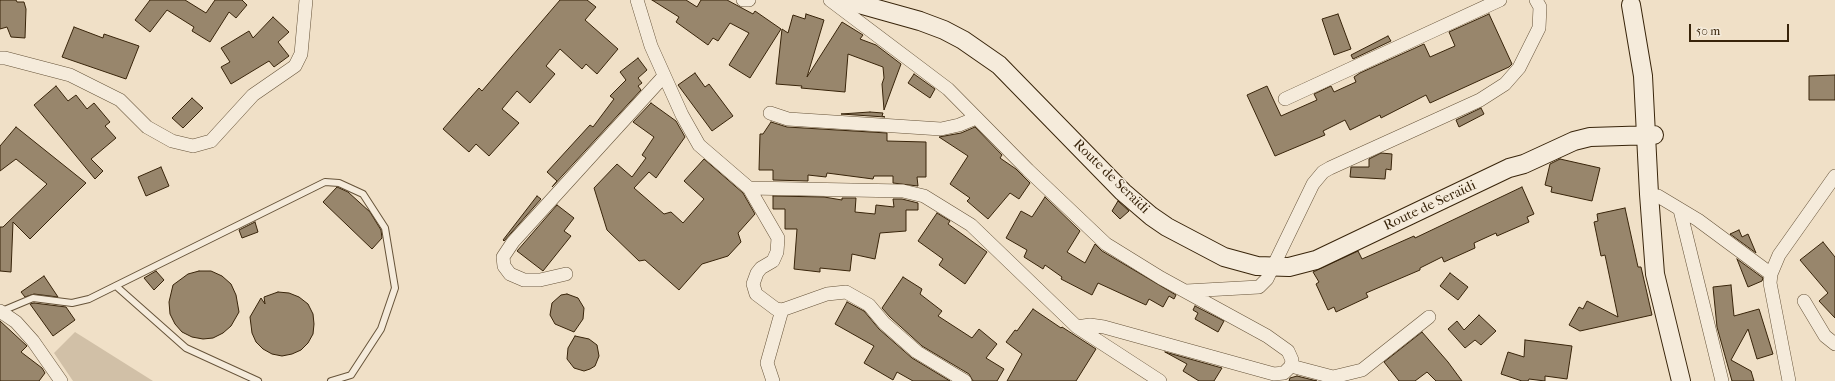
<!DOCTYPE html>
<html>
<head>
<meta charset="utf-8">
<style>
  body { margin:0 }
  #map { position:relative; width:1835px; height:381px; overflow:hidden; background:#f0e0c7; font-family:"IM FELL French Canon",serif }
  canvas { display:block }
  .scale { position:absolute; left:1689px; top:24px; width:100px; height:18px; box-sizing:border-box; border:2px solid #38240a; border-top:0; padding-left:5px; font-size:12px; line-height:14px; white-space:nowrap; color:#38240a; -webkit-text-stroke:3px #f5ebdb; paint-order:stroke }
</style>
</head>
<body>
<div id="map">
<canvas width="1835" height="381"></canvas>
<div class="scale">50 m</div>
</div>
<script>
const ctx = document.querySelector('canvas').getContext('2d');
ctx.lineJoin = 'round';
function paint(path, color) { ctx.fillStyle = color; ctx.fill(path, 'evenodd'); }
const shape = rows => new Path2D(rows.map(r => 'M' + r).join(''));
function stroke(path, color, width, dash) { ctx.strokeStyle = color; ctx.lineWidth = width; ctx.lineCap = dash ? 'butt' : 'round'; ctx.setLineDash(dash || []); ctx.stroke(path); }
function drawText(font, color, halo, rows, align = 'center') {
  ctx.font = font + ' "IM FELL French Canon",serif'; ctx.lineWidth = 3; ctx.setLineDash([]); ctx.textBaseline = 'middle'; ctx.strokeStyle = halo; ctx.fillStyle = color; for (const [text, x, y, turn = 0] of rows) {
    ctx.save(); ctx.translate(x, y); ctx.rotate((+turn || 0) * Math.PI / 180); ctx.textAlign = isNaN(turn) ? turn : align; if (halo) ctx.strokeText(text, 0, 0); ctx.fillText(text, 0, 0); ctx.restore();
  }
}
const green = shape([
  [75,332,153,381,73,381,54,353]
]);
const building = shape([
  [0,0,16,0,17,2,24,2,26,9,25,38,11,37,7,27,0,29,0,0],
  [150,0,185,0,206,13,215,0,242,0,247,5,236,18,229,12,210,42,192,31,194,27,167,10,150,32,135,20,150,0],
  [560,0,587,0,596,7,585,20,618,49,597,74,586,64,582,69,560,49,546,66,555,74,530,103,517,91,502,109,519,123,489,156,476,144,469,152,443,129,479,88,482,91,560,0],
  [652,0,686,0,697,7,701,0,727,0,753,14,755,11,781,29,750,78,729,65,749,33,730,23,718,41,713,38,708,45,676,22,679,17,652,0],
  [806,14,824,20,807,77,842,22,863,35,860,39,876,45,901,64,884,110,882,84,884,78,883,67,848,54,845,92,801,88,802,86,776,84,782,29,788,33,793,15,805,19,806,14],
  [1338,14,1351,49,1334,55,1322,19,1338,14],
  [1489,14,1512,64,1509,67,1430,103,1426,95,1381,118,1380,115,1350,130,1345,120,1323,131,1325,135,1275,156,1247,95,1267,86,1281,116,1317,100,1314,94,1331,86,1334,92,1356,82,1354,77,1360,73,1424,44,1430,57,1455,46,1449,32,1489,14],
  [273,17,289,32,278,42,289,56,274,67,269,61,231,84,221,67,230,62,221,48,249,31,253,38,273,17],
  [74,27,103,38,104,34,139,46,126,79,62,57,74,27],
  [1388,36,1391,41,1353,59,1351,55,1388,36],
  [638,58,647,70,638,78,642,83,638,86,641,90,552,187,557,181,547,172,590,125,593,127,614,99,610,96,626,80,620,72,638,58],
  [695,73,705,87,709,84,733,116,712,131,678,85,695,73],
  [914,74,935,89,930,98,908,83,914,74],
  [1835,75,1835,100,1809,100,1809,76,1835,75],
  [56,86,68,101,76,95,87,109,94,103,110,122,105,126,116,138,91,159,103,171,95,179,34,105,56,86],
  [192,98,203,108,183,128,172,118,192,98],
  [651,103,676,121,685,137,656,178,649,172,634,188,664,214,671,212,683,223,704,199,684,181,704,159,743,193,755,214,738,233,741,242,728,256,702,264,679,290,645,260,639,261,607,230,594,188,617,164,632,177,646,158,642,155,654,137,633,122,651,103],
  [1481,108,1484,114,1459,127,1456,120,1481,108],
  [870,112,883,113,882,116,885,117,841,114,870,112],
  [771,122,787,127,887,133,887,141,926,142,926,177,917,177,918,186,893,183,893,176,874,176,873,179,827,173,826,177,808,175,808,181,773,180,773,170,759,170,760,134,763,134,771,122],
  [16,127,86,183,30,239,13,222,11,272,0,271,0,227,3,227,47,184,16,159,0,171,0,146,16,127],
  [975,127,1002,155,1000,158,1016,169,1030,183,1019,199,1010,193,988,219,967,201,970,198,950,184,968,156,939,137,961,133,975,127],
  [1381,153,1392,154,1391,170,1386,169,1385,179,1350,177,1351,167,1369,167,1369,159,1381,153],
  [1560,159,1600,168,1592,201,1551,192,1552,187,1545,185,1550,164,1560,159],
  [161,167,169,186,146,196,138,177,161,167],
  [337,187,348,192,370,212,381,230,382,238,372,249,323,202,337,187],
  [1522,187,1534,214,1527,217,1529,222,1497,236,1496,233,1474,243,1475,248,1444,262,1442,257,1420,268,1420,270,1366,293,1368,297,1336,312,1334,307,1328,310,1316,284,1319,282,1313,272,1358,251,1362,259,1414,236,1415,238,1522,187],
  [537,196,541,199,504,241,503,240,537,196],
  [773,196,824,197,842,200,842,198,856,198,855,212,875,214,876,205,894,207,893,199,902,199,918,203,918,210,906,210,906,231,880,233,875,259,852,254,850,271,820,268,820,272,794,269,797,229,785,229,785,209,773,209,773,196],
  [1045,197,1080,231,1067,252,1085,263,1095,244,1102,251,1176,295,1174,299,1169,296,1163,307,1149,299,1146,305,1098,283,1092,295,1061,279,1062,277,1045,265,1043,269,1024,257,1027,250,1006,238,1021,211,1032,217,1045,197],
  [1118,201,1129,211,1120,219,1112,211,1118,201],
  [557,205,574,218,564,231,571,236,543,271,517,251,557,205],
  [1625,208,1638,267,1641,267,1652,315,1580,331,1569,325,1579,307,1583,309,1587,301,1618,317,1605,255,1601,256,1594,222,1598,221,1597,214,1625,208],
  [937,213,950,221,948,224,987,252,965,284,939,265,943,259,918,241,937,213],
  [255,222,258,232,242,238,239,230,255,222],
  [1739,230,1742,237,1748,234,1756,253,1730,234,1739,230],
  [1823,242,1835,257,1835,318,1819,301,1828,293,1800,260,1823,242],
  [1737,259,1763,278,1762,281,1748,287,1737,259],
  [156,271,164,280,154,290,144,278,156,271],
  [199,271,211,271,222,276,231,284,236,295,239,312,231,326,223,333,213,338,203,339,192,337,182,332,175,324,170,314,169,302,173,285,188,274,199,271],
  [1450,273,1468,287,1458,300,1440,286,1450,273],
  [44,276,58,297,34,294,25,297,21,292,44,276],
  [903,277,922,289,920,294,942,311,938,316,972,338,979,329,997,344,986,358,1004,369,997,381,973,381,969,374,922,346,890,317,882,308,903,277],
  [1731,285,1734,316,1759,309,1773,354,1757,359,1748,329,1731,360,1751,371,1754,381,1732,381,1717,327,1713,287,1731,285],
  [278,292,289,293,299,297,308,304,313,314,314,324,313,334,308,343,301,350,292,354,282,356,272,354,263,349,256,342,252,333,250,317,261,298,265,304,264,297,278,292],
  [567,294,578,298,584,308,583,319,574,332,555,324,550,315,552,303,561,295,567,294],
  [847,302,864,311,879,329,912,358,950,381,913,381,897,372,893,380,864,363,874,346,835,324,847,302],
  [34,303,66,307,75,320,53,336,30,304,34,303],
  [1195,306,1224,321,1218,332,1195,319,1198,313,1193,310,1195,306],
  [1033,309,1061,328,1062,327,1096,349,1076,381,1007,381,1022,354,1006,342,1015,330,1017,331,1033,309],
  [1479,315,1496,331,1481,345,1475,340,1465,348,1448,329,1457,321,1464,330,1479,315],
  [0,321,27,346,21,352,42,368,45,373,39,381,0,381,0,321],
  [1422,332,1448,362,1462,381,1436,381,1427,372,1415,381,1399,381,1384,362,1422,332],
  [575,336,589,339,597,345,599,356,595,366,590,369,584,371,574,368,567,359,568,348,575,336],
  [1525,340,1572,346,1567,379,1545,376,1545,381,1529,379,1528,381,1522,381,1501,374,1508,352,1524,357,1525,340],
  [1165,352,1222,368,1214,381,1199,381,1183,371,1187,364,1165,352],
  [1297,376,1317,381,1289,381,1290,378,1297,376]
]);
const lane = shape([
  [116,286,186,348,258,381],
  [2,311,33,298,72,303,89,299,325,182,339,183,363,194,385,228,395,288,381,329,351,375,331,381]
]);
const street = shape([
  [637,0,651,46,682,115,699,145,749,188,778,238,777,252,773,261,761,268,757,273,753,284,756,294,776,309,782,310,827,294,846,292,869,305,884,323,917,352,965,381],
  [743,0,749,0],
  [830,0,948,89,1028,170,1106,244,1161,278,1267,336,1288,351,1292,360,1291,366],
  [0,58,5,58,70,75,120,100,147,127,172,141,193,146,211,141,253,95,295,66,301,54,306,0],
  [1285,99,1500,0],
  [770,113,788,119,941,129,959,125,976,118],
  [749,188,903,191,924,196,971,225,1077,327,1160,381],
  [1658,196,1698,220,1771,274],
  [1680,210,1722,381],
  [566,274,540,280,524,280,510,274,504,266,503,257,513,242,664,76],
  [1186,291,1259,287,1267,279,1313,184,1323,172,1330,168,1480,100,1505,84,1519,68,1539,28,1540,7,1536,0],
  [1804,301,1825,336,1835,344],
  [0,311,16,322,33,341,61,381],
  [1077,327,1090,325,1104,327,1274,374,1284,373,1291,366,1333,377,1362,370,1429,317],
  [773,381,767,363,782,310],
  [1789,381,1770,283,1771,274,1779,255,1835,176]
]);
const secondary = shape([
  [845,0,920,21,944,30,963,40,999,65,1123,192,1151,216,1167,227,1224,257,1257,266,1289,267,1316,260,1509,168,1524,164,1574,141,1590,137,1654,135],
  [1631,5,1643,76,1649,194,1655,274,1681,381]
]);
const streetNames = [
  ["Route de Seraïdi",1111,177,44],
  ["Route de Seraïdi",1430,206,-25]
];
paint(green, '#d1c0a7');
paint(building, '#98866c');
stroke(building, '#38240a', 1);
stroke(lane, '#665339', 8);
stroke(street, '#665339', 14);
stroke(secondary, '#38240a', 20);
stroke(lane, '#f5ebdb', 6);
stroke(street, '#f5ebdb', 13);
stroke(secondary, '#f5ebdb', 18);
drawText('14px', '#38240a', '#f5ebdb', streetNames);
</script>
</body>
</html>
